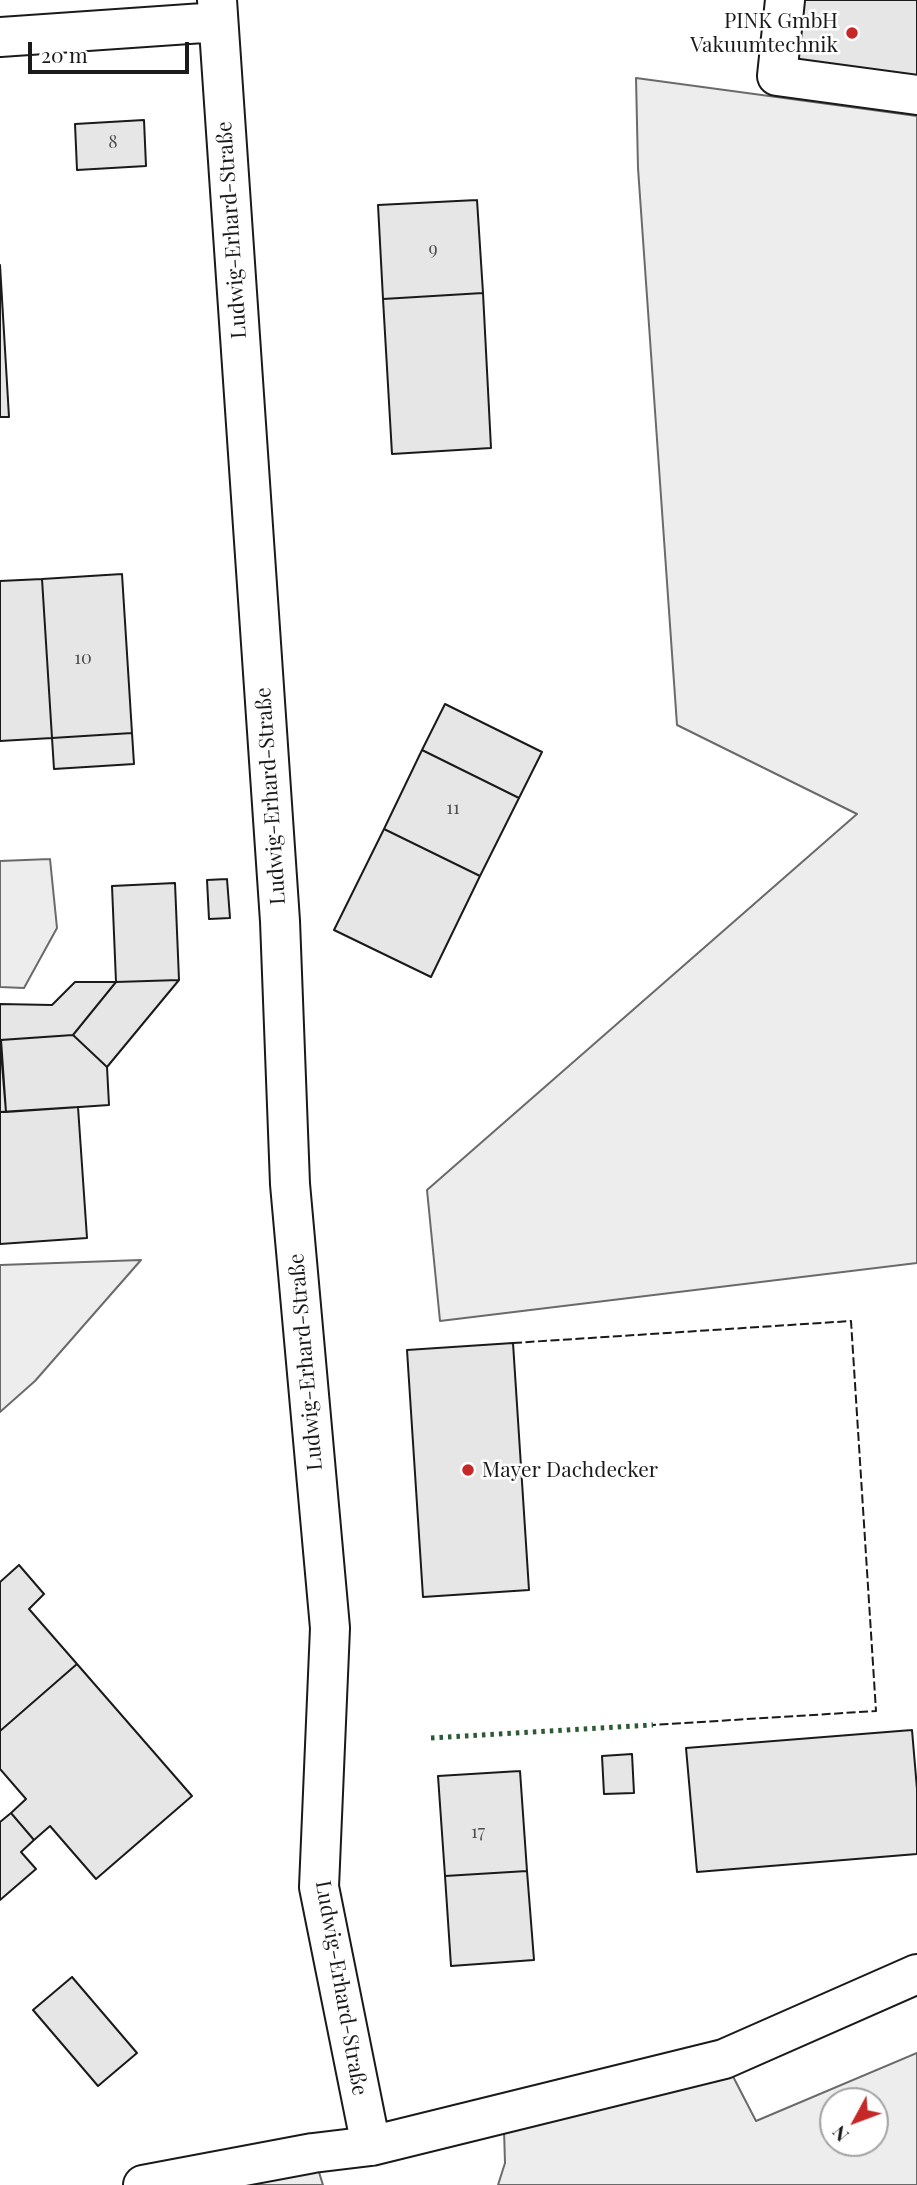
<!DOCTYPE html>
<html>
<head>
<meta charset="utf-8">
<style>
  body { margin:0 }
  #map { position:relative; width:917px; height:2185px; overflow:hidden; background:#fff; font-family:"Playfair Display",serif }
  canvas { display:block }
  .north { position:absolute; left:819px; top:2087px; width:70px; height:70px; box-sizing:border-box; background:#fff; border:2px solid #a3a3a3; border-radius:50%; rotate:229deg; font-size:19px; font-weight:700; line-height:28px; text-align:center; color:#1a1a1a }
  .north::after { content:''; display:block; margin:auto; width:24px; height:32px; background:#c62828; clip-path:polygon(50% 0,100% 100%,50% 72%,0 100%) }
  .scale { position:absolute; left:28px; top:42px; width:161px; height:32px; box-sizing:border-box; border:4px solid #1a1a1a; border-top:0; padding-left:9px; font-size:21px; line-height:24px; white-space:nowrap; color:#1a1a1a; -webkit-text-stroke:5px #fff; paint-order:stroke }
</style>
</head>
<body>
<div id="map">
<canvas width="917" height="2185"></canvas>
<div class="north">N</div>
<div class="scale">20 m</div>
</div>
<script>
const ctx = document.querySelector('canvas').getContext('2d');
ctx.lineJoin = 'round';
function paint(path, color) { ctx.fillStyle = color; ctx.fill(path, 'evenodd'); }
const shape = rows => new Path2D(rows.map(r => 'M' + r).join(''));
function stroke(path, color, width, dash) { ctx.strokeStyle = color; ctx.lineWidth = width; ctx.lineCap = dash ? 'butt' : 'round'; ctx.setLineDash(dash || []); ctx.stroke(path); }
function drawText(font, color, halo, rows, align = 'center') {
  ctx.font = font + ' "Playfair Display",serif'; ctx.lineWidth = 5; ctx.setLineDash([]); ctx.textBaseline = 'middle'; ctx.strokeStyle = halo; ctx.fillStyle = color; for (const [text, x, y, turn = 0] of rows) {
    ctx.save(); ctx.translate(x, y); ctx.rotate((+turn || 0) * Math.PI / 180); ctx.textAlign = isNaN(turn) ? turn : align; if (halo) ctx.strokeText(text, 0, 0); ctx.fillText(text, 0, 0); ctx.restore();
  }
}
const built = shape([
  [636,78,917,116,917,1263,440,1321,427,1190,857,814,677,725,638,168,636,78],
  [50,859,57,928,24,988,0,987,0,861,50,859],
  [141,1260,35,1381,0,1412,0,1265,141,1260],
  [917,2053,917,2185,498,2185,505,2163,504,2130,724,2059,756,2121,917,2053],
  [833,2101,875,2101,875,2143,833,2143,833,2101],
  [313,2153,323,2185,143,2185,313,2153]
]);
const building = shape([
  [791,0,917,0,917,82,783,66,791,0],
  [144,120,146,166,77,170,75,124,144,120],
  [477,200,483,293,383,299,378,205,477,200],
  [0,265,9,417,0,417,0,265],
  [483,293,491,448,392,454,383,299,483,293],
  [122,574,132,733,52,738,42,579,122,574],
  [42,579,52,738,0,741,0,581,42,579],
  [445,704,542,752,519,798,422,750,445,704],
  [132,733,134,764,54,769,52,738,132,733],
  [422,750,519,798,480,876,384,829,422,750],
  [384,829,480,876,431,977,334,930,384,829],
  [227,879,230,918,209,919,207,880,227,879],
  [175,883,179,980,116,982,112,886,175,883],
  [179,980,107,1067,73,1035,116,982,179,980],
  [75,982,116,982,73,1035,0,1040,0,1004,52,1005,75,982],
  [73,1035,107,1067,109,1105,6,1112,1,1040,73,1035],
  [0,1040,6,1112,0,1112,0,1040],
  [78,1107,87,1238,0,1244,0,1112,78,1107],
  [513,1343,529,1590,423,1597,407,1350,513,1343],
  [19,1565,44,1594,29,1609,77,1664,0,1731,0,1582,19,1565],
  [77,1664,192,1796,96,1879,50,1826,34,1840,11,1813,26,1799,0,1769,0,1731,77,1664],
  [912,1730,917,1789,917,1854,697,1872,686,1748,912,1730],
  [632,1754,634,1793,604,1794,602,1756,632,1754],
  [520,1771,527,1871,445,1876,438,1776,520,1771],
  [11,1813,34,1840,21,1852,36,1869,0,1900,0,1822,11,1813],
  [527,1871,534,1960,451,1966,445,1876,527,1871],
  [72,1977,137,2053,98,2086,33,2010,72,1977]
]);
const minor = shape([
  [217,0,280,921,290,1184,330,1628,319,1887,371,2146,724,2059,917,1974],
  [785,0,777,76,917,95],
  [0,37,218,22],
  [143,2185,313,2153,371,2146]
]);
const hedge = shape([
  [431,1738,653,1725]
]);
const fence = shape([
  [513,1343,851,1321,876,1711,653,1725]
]);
const markers = [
  [852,33,7,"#c62828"],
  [468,1470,7,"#c62828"]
];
const numberNames = [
  ["8",113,142],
  ["9",433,249],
  ["10",83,658],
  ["11",453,808],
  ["17",478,1832]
];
const poiNames = [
  ["PINK GmbH",838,21],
  ["Vakuumtechnik",838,45],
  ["Mayer Dachdecker",482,1470,"left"]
];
const streetNames = [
  ["Ludwig-Erhard-Straße",232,230,-94],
  ["Ludwig-Erhard-Straße",271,796,-94],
  ["Ludwig-Erhard-Straße",306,1362,-95],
  ["Ludwig-Erhard-Straße",341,1988,80]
];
paint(built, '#ededed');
stroke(built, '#6a6a6a', 2);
paint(building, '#e6e6e6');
stroke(building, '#1a1a1a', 2);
stroke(minor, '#1a1a1a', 42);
stroke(minor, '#fff', 38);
stroke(hedge, '#2b5a34', 5, [3.5, 5]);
stroke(fence, '#1a1a1a', 2, [9, 3.5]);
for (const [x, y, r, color] of markers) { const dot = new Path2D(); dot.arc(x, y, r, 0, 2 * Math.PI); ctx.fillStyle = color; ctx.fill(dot); stroke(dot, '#fff', 2.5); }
drawText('18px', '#4d4d4d', null, numberNames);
drawText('21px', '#1a1a1a', '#fff', poiNames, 'right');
drawText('21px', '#1a1a1a', '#fff', streetNames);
</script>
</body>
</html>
